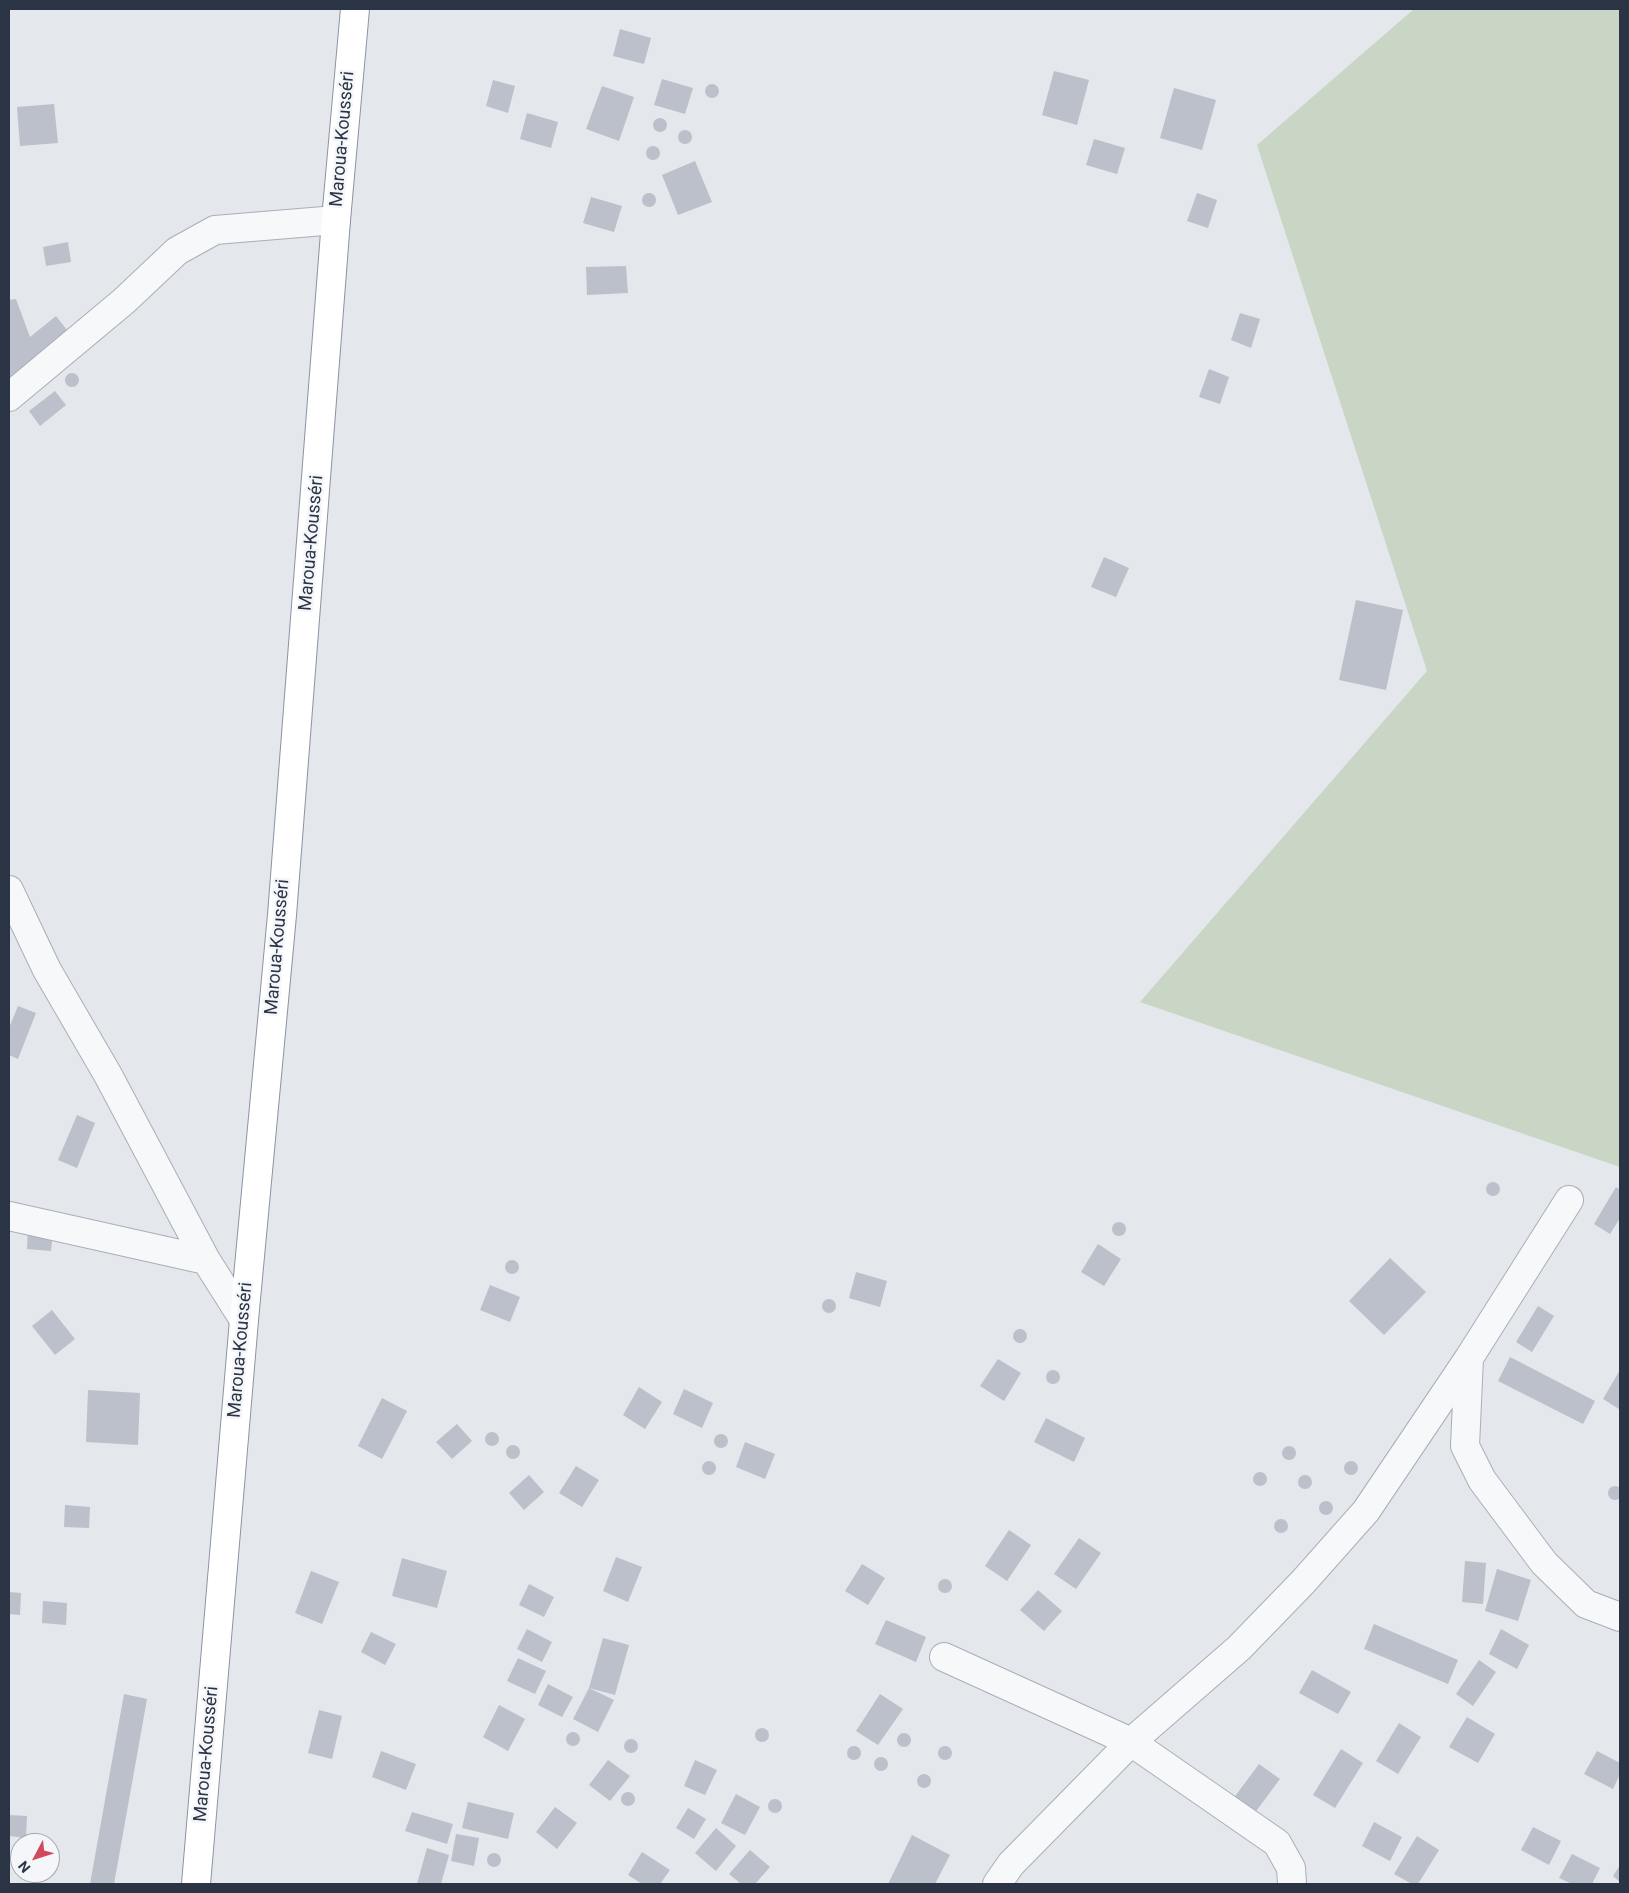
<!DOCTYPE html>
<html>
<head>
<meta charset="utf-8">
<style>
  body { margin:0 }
  #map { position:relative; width:1629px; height:1893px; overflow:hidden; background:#e4e7ec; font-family:Roboto,sans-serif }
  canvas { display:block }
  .frame { position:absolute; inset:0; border:10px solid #2b3445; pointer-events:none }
  .north { position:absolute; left:10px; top:1833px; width:50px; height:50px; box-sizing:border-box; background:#f4f6f9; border:1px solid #a4a8b1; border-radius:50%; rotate:230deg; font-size:14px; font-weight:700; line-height:20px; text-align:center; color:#2b3445 }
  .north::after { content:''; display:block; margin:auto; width:18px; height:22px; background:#d1495b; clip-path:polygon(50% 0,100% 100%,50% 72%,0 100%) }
</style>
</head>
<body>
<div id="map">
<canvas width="1629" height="1893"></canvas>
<div class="frame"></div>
<div class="north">N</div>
</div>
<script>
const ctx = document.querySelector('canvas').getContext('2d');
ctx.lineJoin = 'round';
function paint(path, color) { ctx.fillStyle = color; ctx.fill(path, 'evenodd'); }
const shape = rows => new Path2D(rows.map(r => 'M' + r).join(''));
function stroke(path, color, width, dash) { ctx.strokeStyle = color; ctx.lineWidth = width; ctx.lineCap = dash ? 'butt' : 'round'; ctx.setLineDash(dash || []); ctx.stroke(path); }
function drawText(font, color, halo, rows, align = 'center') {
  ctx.font = font + ' Roboto,sans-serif'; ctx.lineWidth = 5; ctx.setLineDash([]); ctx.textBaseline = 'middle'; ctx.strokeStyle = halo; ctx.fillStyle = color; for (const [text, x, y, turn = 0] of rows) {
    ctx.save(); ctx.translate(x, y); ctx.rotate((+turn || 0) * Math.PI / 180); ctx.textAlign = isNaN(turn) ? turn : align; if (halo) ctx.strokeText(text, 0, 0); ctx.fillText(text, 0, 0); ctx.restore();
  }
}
const green = shape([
  [1414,9,1620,9,1620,1167,1140,1002,1427,671,1257,145]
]);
const building = shape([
  [620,29,651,38,644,64,613,56],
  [1054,71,1089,80,1077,125,1042,115],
  [662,79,693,88,685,114,654,105],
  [493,80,515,86,508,113,486,106],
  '705 91a7 7 0 1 1 14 0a7 7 0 1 1-14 0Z',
  [602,86,634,97,619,141,586,129],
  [1174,88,1216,100,1202,150,1160,138],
  [54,104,58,143,20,146,17,107],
  [527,113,558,122,551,148,520,139],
  '653 125a7 7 0 1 1 14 0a7 7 0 1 1-14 0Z',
  '678 137a7 7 0 1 1 14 0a7 7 0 1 1-14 0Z',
  [1094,139,1125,148,1117,174,1086,165],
  '646 153a7 7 0 1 1 14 0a7 7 0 1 1-14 0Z',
  [695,161,712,202,678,215,662,175],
  '642 200a7 7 0 1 1 14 0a7 7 0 1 1-14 0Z',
  [1197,193,1217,200,1208,228,1187,221],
  [591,197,622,206,614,232,583,223],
  [68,242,71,262,46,266,43,247],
  [626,266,628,293,587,295,586,267],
  [16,299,30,337,56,316,71,335,9,384,9,300],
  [1240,313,1260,319,1251,348,1231,340],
  [1209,369,1229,377,1220,404,1199,397],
  '65 380a7 7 0 1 1 14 0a7 7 0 1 1-14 0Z',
  [55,391,66,405,40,426,29,411],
  [1104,557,1129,568,1116,597,1091,587],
  [1356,600,1403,610,1386,690,1339,680],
  [18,1006,36,1013,18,1059,9,1055,9,1028],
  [77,1115,95,1123,77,1168,58,1160],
  '1486 1189a7 7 0 1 1 14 0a7 7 0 1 1-14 0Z',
  [1616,1187,1620,1190,1620,1218,1610,1234,1594,1224],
  '1112 1229a7 7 0 1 1 14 0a7 7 0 1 1-14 0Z',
  [28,1228,53,1230,51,1251,27,1249],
  [1098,1244,1121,1259,1104,1286,1081,1272],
  [1390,1258,1426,1292,1384,1335,1349,1301],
  '505 1267a7 7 0 1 1 14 0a7 7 0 1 1-14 0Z',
  [856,1272,887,1281,880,1307,849,1298],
  [490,1285,520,1297,510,1322,480,1310],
  '822 1306a7 7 0 1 1 14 0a7 7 0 1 1-14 0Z',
  [1538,1306,1554,1316,1532,1352,1516,1342],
  [52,1310,75,1339,55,1355,32,1326],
  '1013 1336a7 7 0 1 1 14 0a7 7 0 1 1-14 0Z',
  [1510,1357,1595,1401,1583,1424,1498,1381],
  [998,1359,1021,1373,1004,1401,980,1386],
  '1046 1377a7 7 0 1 1 14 0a7 7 0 1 1-14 0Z',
  [1620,1370,1620,1407,1619,1409,1603,1399],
  [639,1387,662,1402,645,1429,623,1415],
  [684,1389,713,1403,702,1428,673,1414],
  [88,1390,140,1393,138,1445,86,1442],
  [382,1398,407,1411,382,1459,358,1446],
  [1046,1418,1085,1438,1074,1462,1034,1442],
  [457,1424,472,1441,452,1459,436,1442],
  '485 1439a7 7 0 1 1 14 0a7 7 0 1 1-14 0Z',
  '714 1441a7 7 0 1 1 14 0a7 7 0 1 1-14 0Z',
  [745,1442,775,1454,765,1479,736,1467],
  '506 1452a7 7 0 1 1 14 0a7 7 0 1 1-14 0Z',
  '1282 1453a7 7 0 1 1 14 0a7 7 0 1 1-14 0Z',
  '702 1468a7 7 0 1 1 14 0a7 7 0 1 1-14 0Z',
  '1344 1468a7 7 0 1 1 14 0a7 7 0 1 1-14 0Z',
  [576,1466,599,1480,582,1507,559,1493],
  '1253 1479a7 7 0 1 1 14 0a7 7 0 1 1-14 0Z',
  '1298 1482a7 7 0 1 1 14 0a7 7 0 1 1-14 0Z',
  [529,1475,544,1492,524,1510,509,1493],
  '1608 1493a7 7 0 1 1 14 0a7 7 0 1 1-14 0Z',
  '1319 1508a7 7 0 1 1 14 0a7 7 0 1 1-14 0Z',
  [65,1505,90,1507,89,1528,64,1527],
  '1274 1526a7 7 0 1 1 14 0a7 7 0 1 1-14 0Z',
  [1009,1530,1031,1545,1007,1581,985,1566],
  [1079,1538,1101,1553,1076,1589,1054,1574],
  [616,1557,642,1567,628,1602,603,1591],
  [402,1558,447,1571,437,1608,392,1596],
  [1465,1561,1486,1563,1483,1604,1462,1602],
  [862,1564,885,1578,868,1605,845,1591],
  [1497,1569,1531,1580,1518,1621,1485,1611],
  [311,1571,339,1582,322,1624,295,1613],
  '938 1586a7 7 0 1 1 14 0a7 7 0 1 1-14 0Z',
  [529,1584,554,1597,544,1617,519,1605],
  [1038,1590,1062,1611,1044,1631,1020,1610],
  [9,1592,21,1593,20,1615,9,1614],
  [43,1601,67,1603,66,1625,42,1623],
  [886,1620,926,1637,916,1662,875,1644],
  [1374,1624,1458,1660,1448,1684,1364,1649],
  [527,1629,552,1642,542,1662,517,1649],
  [1501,1629,1529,1645,1517,1669,1489,1654],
  [371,1632,396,1644,385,1665,361,1652],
  [603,1638,629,1645,615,1695,589,1688,614,1700,598,1732,573,1719,589,1688],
  [518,1658,546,1671,535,1694,507,1681],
  [1479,1660,1496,1672,1473,1706,1456,1694],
  [1312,1670,1351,1692,1338,1714,1299,1693],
  [548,1684,573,1697,562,1717,538,1705],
  [124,1694,147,1699,114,1884,90,1884],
  [880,1694,903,1709,878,1745,856,1731],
  [499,1705,525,1719,508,1751,483,1737],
  [319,1710,342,1716,332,1759,308,1753],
  [1467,1717,1495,1734,1478,1763,1449,1747],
  [1399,1723,1421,1737,1398,1774,1376,1761],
  '755 1735a7 7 0 1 1 14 0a7 7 0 1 1-14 0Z',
  '566 1739a7 7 0 1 1 14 0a7 7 0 1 1-14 0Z',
  '897 1740a7 7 0 1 1 14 0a7 7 0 1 1-14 0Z',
  '624 1746a7 7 0 1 1 14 0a7 7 0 1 1-14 0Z',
  '847 1753a7 7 0 1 1 14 0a7 7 0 1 1-14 0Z',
  '938 1753a7 7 0 1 1 14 0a7 7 0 1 1-14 0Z',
  [1341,1749,1363,1763,1335,1808,1313,1795],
  [381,1751,416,1764,406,1790,372,1777],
  [1597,1751,1620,1763,1620,1774,1613,1789,1584,1774],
  '874 1764a7 7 0 1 1 14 0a7 7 0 1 1-14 0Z',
  [608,1760,630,1776,610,1801,589,1785],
  [695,1760,717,1770,705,1795,684,1786],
  [1259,1764,1280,1779,1254,1814,1233,1799],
  '917 1781a7 7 0 1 1 14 0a7 7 0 1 1-14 0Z',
  '621 1799a7 7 0 1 1 14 0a7 7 0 1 1-14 0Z',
  [736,1794,760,1807,745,1835,721,1823],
  '768 1806a7 7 0 1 1 14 0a7 7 0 1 1-14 0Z',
  [468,1802,514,1813,508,1839,462,1828],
  [555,1807,577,1823,557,1849,536,1832],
  [688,1808,706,1819,694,1839,676,1828],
  [412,1812,453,1824,447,1844,405,1831],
  [9,1815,27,1816,26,1838,9,1836],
  [1374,1822,1402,1837,1390,1861,1362,1846],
  [1533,1827,1561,1841,1549,1865,1521,1850],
  [716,1828,736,1846,716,1871,695,1853],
  [456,1834,479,1838,474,1866,451,1861],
  [912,1835,950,1855,935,1884,888,1884],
  [1417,1836,1439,1850,1418,1884,1412,1884,1394,1874],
  [427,1848,449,1855,441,1884,417,1884],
  [750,1850,770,1867,755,1884,741,1884,729,1874],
  [642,1852,670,1870,660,1884,642,1884,628,1875],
  '487 1860a7 7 0 1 1 14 0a7 7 0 1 1-14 0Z',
  [1572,1854,1600,1868,1592,1884,1572,1884,1559,1878],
  [1620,1865,1620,1882,1613,1876]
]);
const minor = shape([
  [9,397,124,301,177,251,215,230,336,220],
  [9,890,47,970,108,1075,206,1260,244,1320],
  [9,1216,206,1260],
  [1469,1358,1465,1446,1482,1480,1544,1563,1586,1604,1620,1617],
  [944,1657,1131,1742,1277,1843,1291,1868,1292,1884],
  [997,1884,1011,1864,1131,1742,1239,1648,1303,1582,1366,1511,1469,1358,1569,1200]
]);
const highway = shape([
  [196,1884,244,1320,282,915,336,220,355,9]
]);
const streetNames = [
  ["Maroua-Kousséri",343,139,-85],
  ["Maroua-Kousséri",312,543,-85],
  ["Maroua-Kousséri",278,947,-85],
  ["Maroua-Kousséri",241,1350,-85],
  ["Maroua-Kousséri",207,1754,-85]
];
paint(green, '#c9d6c5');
paint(building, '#bbc0ca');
stroke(minor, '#a9aeb7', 30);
stroke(highway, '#8b94a3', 30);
stroke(minor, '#f7f8fa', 28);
stroke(highway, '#fff', 28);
drawText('18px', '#2b3445', '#f4f6f9', streetNames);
</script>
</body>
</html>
